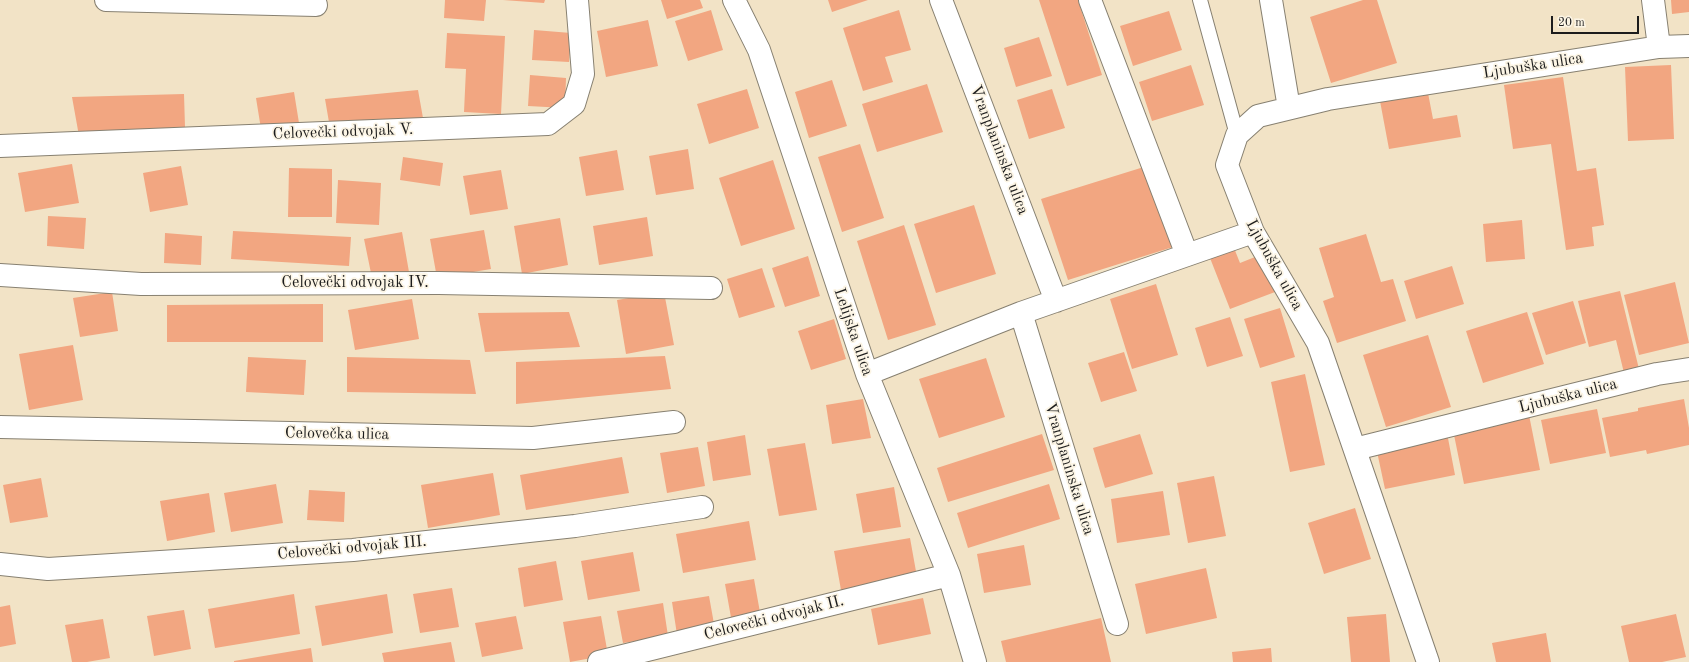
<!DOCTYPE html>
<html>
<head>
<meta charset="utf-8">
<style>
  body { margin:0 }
  #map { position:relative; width:1689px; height:662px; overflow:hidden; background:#f2e3c6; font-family:"Old Standard TT",serif }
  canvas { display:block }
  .scale { position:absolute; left:1551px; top:16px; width:88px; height:18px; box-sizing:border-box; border:2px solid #1c1c1c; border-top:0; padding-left:5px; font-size:12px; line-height:14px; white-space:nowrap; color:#1c1c1c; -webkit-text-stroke:3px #fcf5e5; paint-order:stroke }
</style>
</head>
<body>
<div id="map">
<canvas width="1689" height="662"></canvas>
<div class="scale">20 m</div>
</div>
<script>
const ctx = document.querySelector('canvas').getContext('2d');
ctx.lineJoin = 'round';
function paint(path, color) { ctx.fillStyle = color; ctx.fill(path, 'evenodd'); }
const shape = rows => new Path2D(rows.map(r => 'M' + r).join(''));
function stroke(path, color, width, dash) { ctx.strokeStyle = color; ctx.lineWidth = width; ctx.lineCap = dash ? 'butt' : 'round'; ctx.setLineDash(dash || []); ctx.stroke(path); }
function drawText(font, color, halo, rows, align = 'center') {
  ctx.font = font + ' "Old Standard TT",serif'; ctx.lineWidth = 3.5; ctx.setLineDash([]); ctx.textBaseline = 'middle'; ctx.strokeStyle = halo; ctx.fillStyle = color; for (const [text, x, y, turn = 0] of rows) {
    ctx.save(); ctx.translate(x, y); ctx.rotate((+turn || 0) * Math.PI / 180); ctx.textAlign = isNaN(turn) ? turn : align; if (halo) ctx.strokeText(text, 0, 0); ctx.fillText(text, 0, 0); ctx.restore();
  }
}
const building = shape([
  [445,0,486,0,484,21,444,18],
  [503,0,545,0,544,3],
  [661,0,700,0,703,8,667,19],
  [828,0,868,0,832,12],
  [1039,0,1078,0,1102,75,1067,86],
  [1363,0,1377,0,1397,63,1331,83,1310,17],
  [1671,0,1689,0,1689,12,1672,14],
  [711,10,723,50,688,61,675,21],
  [899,10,911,50,885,57,893,82,863,91,843,28],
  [1169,11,1182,50,1133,66,1120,26],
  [648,20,658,66,606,77,597,31],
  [534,30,571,33,569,62,532,60],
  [447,33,505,36,501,114,464,112,466,69,445,68],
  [1039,37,1052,76,1016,87,1004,48],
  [1191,65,1204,105,1152,121,1139,82],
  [1671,65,1674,139,1628,141,1625,67],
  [530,75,566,78,565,108,528,106],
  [1563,77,1577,171,1596,168,1604,225,1592,227,1594,246,1566,250,1551,144,1513,149,1504,85],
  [832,80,847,126,809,138,795,92],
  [927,84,943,132,877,152,862,104],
  [747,89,759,128,709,144,697,104],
  [1052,89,1065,128,1029,139,1017,100],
  [418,90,423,118,330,128,325,99],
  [294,92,299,123,261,129,256,98],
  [1428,93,1433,119,1457,115,1461,137,1389,149,1380,101],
  [184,94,185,127,79,136,72,97],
  [860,144,884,218,842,232,818,157],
  [688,149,694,189,656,195,649,156],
  [617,150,624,190,586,196,579,157],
  [403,157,443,163,440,186,400,180],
  [773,160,795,229,741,246,719,178],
  [72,164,79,203,25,212,18,173],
  [181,166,188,205,150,212,143,173],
  [1147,166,1173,247,1068,280,1041,199],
  [289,168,332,169,332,217,288,217],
  [501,170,508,209,470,215,463,176],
  [338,180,381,183,379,225,336,223],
  [974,205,996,274,936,293,914,224],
  [48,216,86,218,84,249,47,246],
  [647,217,653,256,599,265,593,226],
  [560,218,568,265,522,274,514,226],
  [1522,220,1525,259,1486,262,1483,224],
  [904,225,936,325,888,340,857,241],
  [484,230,491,269,437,278,430,239],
  [233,231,351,237,349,266,231,259],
  [402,232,409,272,372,278,364,239],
  [165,233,202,236,201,265,164,263],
  [1366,234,1381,282,1393,279,1406,321,1337,343,1323,301,1334,297,1319,248],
  [1234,248,1240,263,1260,255,1275,292,1230,309,1210,258],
  [808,256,820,296,785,307,772,268],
  [1452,266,1464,304,1416,319,1404,281],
  [762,268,775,307,739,318,727,279],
  [1675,282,1689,343,1639,355,1624,295],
  [1156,284,1178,355,1132,369,1110,299],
  [1620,291,1639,369,1624,373,1616,340,1589,347,1578,301],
  [112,292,118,331,80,337,73,298],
  [664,292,674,345,626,354,617,300],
  [412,299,419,339,355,350,348,310],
  [1573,301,1586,343,1546,355,1532,313],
  [323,304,323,342,167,342,167,305],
  [1280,308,1295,357,1260,368,1244,319],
  [569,312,580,347,485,352,478,313],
  [1527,312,1544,364,1483,383,1466,331],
  [1230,317,1243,356,1207,367,1195,328],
  [834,319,846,359,811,370,798,331],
  [1428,335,1451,407,1386,427,1363,355],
  [73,345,83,400,29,410,19,354],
  [1124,352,1137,391,1101,402,1088,363],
  [665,356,671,389,516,404,516,362],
  [248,357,306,360,304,395,246,392],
  [347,357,470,360,476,394,347,392],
  [986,358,1005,417,939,438,919,379],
  [1305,374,1325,465,1290,472,1271,382],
  [863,399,871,438,832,444,826,405],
  [1684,399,1689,428,1689,445,1647,454,1646,450,1610,457,1602,418,1638,411,1638,408],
  [1597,409,1606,453,1550,464,1541,420],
  [1529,415,1540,470,1464,484,1453,430],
  [1447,433,1455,475,1385,489,1376,447],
  [1042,434,1054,470,948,502,937,468],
  [1140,434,1153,474,1105,488,1093,448],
  [745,435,751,475,713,481,707,442],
  [805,443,817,510,779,516,767,449],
  [698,447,705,486,667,493,660,453],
  [622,457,629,493,526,510,520,475],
  [493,473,500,515,428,528,421,485],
  [1214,476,1226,536,1188,543,1177,483],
  [41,478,48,517,10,523,3,485],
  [276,484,283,523,231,532,224,493],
  [1049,484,1060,519,968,548,957,513],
  [894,487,901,527,863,533,856,494],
  [309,490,345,492,344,522,307,520],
  [1163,491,1170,535,1117,543,1111,499],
  [209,493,215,532,167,541,160,501],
  [1355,508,1371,559,1324,574,1308,523],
  [749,521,756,560,683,573,676,534],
  [910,538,917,577,841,590,834,551],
  [1024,545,1031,585,984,593,977,554],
  [633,552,640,591,588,600,581,561],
  [556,561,563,600,524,607,518,568],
  [1206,568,1217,618,1146,634,1135,584],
  [754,579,761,618,732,623,725,584],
  [452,588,459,627,420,633,413,594],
  [294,594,300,634,215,648,208,609],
  [387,594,393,633,322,646,315,606],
  [709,596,716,635,678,641,672,602],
  [923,598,931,634,878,645,871,609],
  [663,603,668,636,623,643,617,611],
  [10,605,16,644,0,647,0,607],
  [184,610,191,649,154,656,147,616],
  [1386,614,1390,662,1351,662,1347,617],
  [1676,614,1686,657,1662,662,1629,662,1621,626],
  [516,616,523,649,482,657,475,623],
  [601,616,608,655,570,662,563,622],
  [1101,618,1111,662,1006,662,1001,641],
  [103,619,110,658,87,662,72,662,65,625],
  [1546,633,1551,662,1496,662,1492,643],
  [451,642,455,662,384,662,382,653],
  [311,648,313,662,234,662,234,661],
  [1271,648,1272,662,1233,662,1232,652]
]);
const lane = shape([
  [1200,0,1237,135]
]);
const street = shape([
  [106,0,316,5],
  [734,0,759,50,867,374,949,575,975,662],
  [941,0,1056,301],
  [1090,0,1187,255],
  [1271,0,1289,108],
  [1653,0,1659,47],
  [0,146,548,124,574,104,583,74,577,0],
  [0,275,141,284,438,283,711,288],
  [1021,313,1117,624],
  [867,374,1021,313,1253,232],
  [0,427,533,438,674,422],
  [1355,449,1657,374,1689,369],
  [0,564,48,569,353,550,575,526,702,507],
  [599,662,949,575],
  [1428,662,1318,343,1253,232,1227,165,1237,135,1258,116,1328,99,1659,47,1689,46]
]);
const streetNames = [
  ["Ljubuška ulica",1533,66,-9],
  ["Celovečki odvojak V.",343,132,-2],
  ["Vranplaninska ulica",999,150,69],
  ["Ljubuška ulica",1274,265,61],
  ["Celovečki odvojak IV.",355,283],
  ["Lelijska ulica",853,332,71],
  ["Ljubuška ulica",1568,396,-14],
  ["Celovečka ulica",337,434,1],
  ["Vranplaninska ulica",1069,469,73],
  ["Celovečki odvojak III.",352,548,-5],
  ["Celovečki odvojak II.",774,618,-14]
];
paint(building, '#f2a681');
stroke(lane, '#878071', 16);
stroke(street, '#878071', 24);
stroke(lane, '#fff', 14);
stroke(street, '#fff', 22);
drawText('16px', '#1c1c1c', '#fcf5e5', streetNames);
</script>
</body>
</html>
